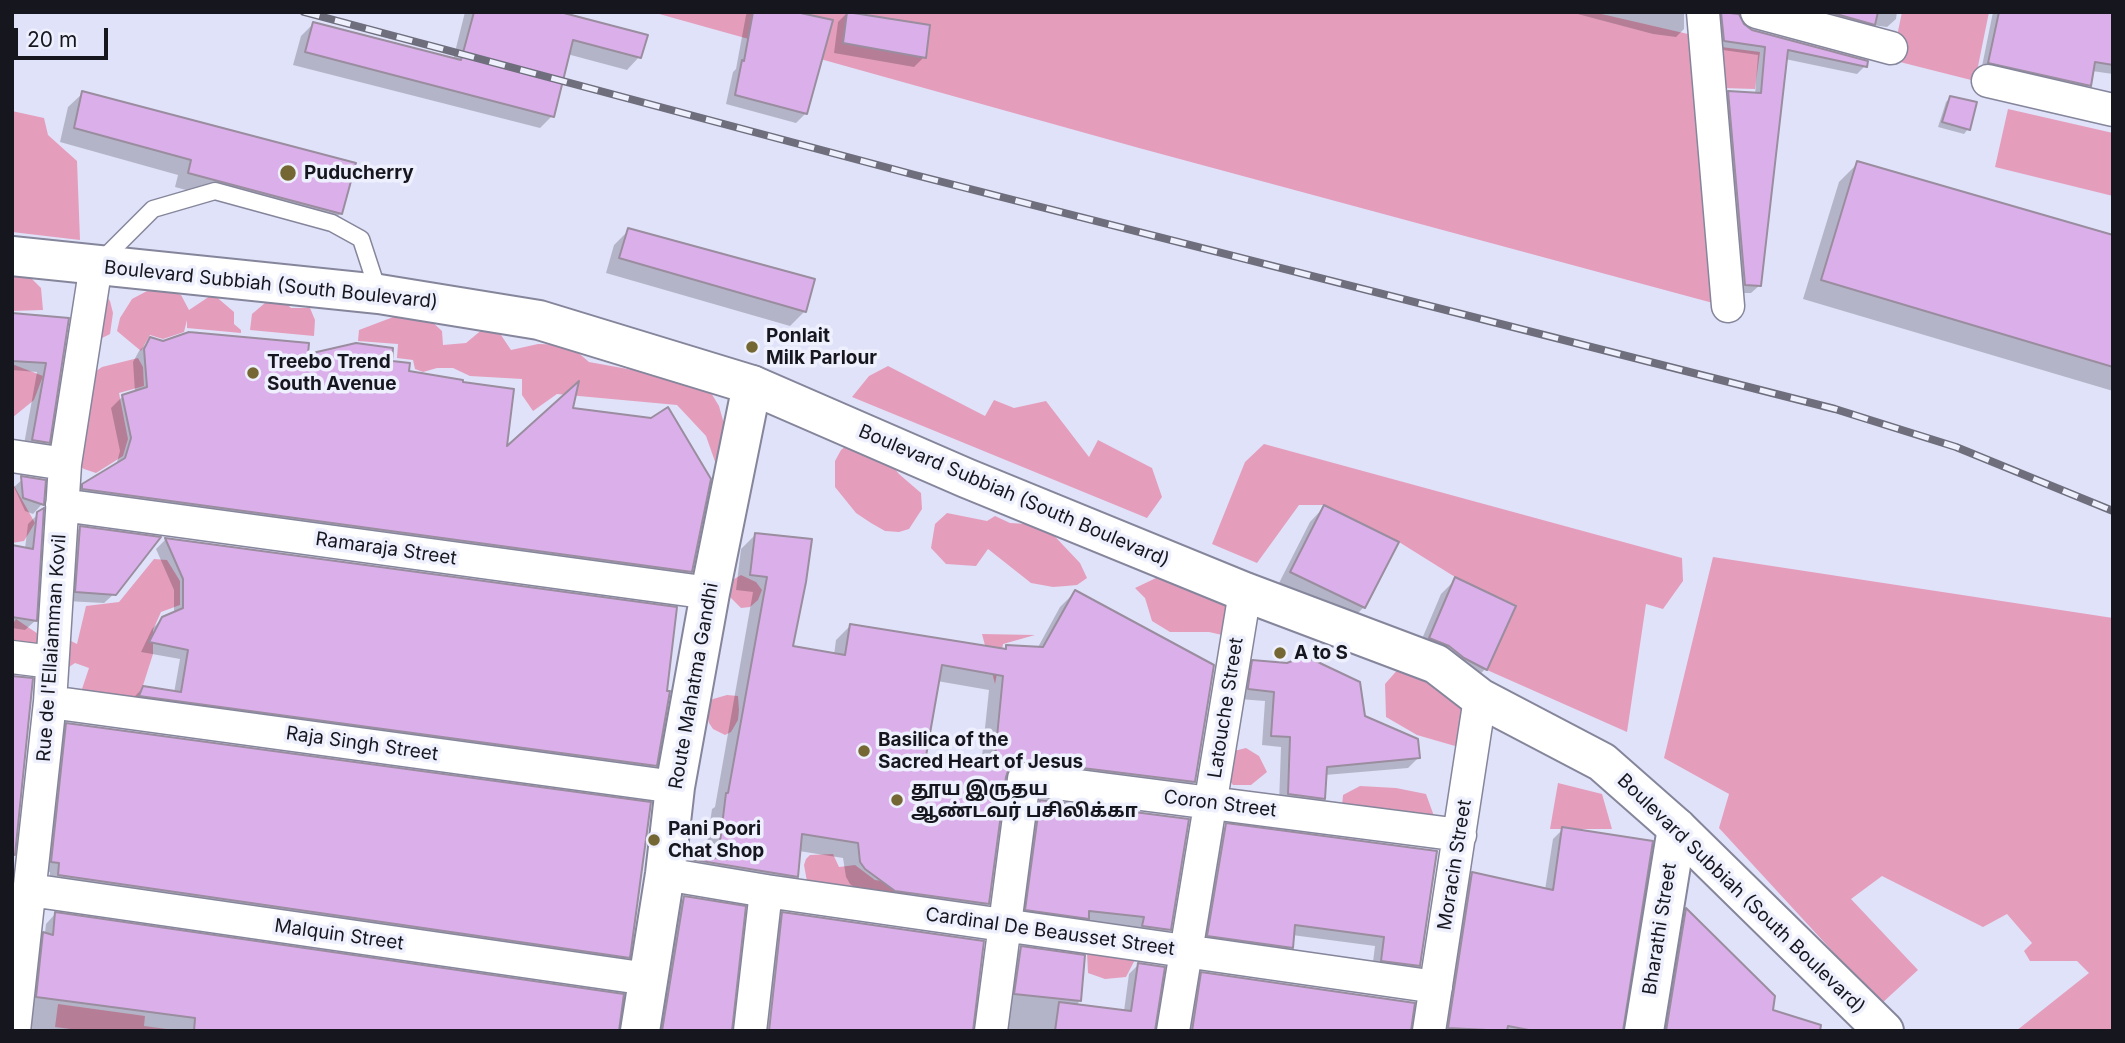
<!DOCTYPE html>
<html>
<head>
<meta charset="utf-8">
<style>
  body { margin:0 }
  #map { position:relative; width:2125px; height:1043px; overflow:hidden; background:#e0e2f9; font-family:Inter,sans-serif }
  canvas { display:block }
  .frame { position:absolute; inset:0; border:14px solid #16161e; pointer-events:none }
  .scale { position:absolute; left:14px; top:28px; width:94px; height:32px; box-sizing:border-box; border:4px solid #16161e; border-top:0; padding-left:9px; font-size:21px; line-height:24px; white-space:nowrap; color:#16161e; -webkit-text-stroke:5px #eff0fe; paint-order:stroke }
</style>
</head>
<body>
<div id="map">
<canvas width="2125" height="1043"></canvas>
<div class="frame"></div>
<div class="scale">20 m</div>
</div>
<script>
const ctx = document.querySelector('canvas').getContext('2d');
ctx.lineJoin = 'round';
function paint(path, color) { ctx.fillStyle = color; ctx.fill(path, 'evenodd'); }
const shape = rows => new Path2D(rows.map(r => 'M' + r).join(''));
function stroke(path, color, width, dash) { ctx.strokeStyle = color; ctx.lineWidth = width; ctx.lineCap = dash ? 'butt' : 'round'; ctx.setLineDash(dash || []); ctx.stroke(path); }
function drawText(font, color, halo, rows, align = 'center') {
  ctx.font = font + ' Inter,"Noto Sans Tamil",sans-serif'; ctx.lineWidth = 7; ctx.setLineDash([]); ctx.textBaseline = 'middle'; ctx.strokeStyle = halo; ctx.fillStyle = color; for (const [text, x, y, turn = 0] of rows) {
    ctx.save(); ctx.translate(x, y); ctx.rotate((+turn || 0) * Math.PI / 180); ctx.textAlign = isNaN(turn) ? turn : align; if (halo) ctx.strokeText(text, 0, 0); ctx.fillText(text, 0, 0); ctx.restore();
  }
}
const forest = shape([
  [652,12,1593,12,1701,37,1724,306,1139,148],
  [1902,12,1989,12,1975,81,1892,60],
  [1714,46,1760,52,1755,89,1722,88],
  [2008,109,2113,133,2113,196,1995,167],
  [12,111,44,118,48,135,77,161,80,240,12,232],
  [21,268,41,288,43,310,12,311,12,271],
  [97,284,110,301,113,313,110,334,98,340],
  [147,291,170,291,181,295,189,310,213,294,234,312,234,324,241,330,241,333,187,328,187,320,184,332,163,339,150,335,141,351,117,331,120,318,132,299],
  [284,296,286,303,291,308,310,308,315,320,314,336,250,330,252,314,265,303],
  [417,308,442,331,443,345,466,343,484,328,501,335,511,350,538,344,569,345,589,362,705,383,719,406,733,456,725,490,706,436,677,405,557,394,533,411,522,395,522,379,470,376,453,368,437,368,423,372,415,369,413,360,397,358,398,344,358,341,359,330],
  [138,358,143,367,144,386,119,393,128,439,123,456,96,473,84,469,68,458,83,380,102,367],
  [12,364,43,376,34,400,12,418],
  [888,366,985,416,994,400,1014,408,1046,401,1089,457,1098,440,1152,468,1162,497,1147,518,852,397,869,376],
  [851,442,883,454,899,474,921,493,922,509,909,529,899,532,885,531,871,523,856,513,835,487,835,461,841,450],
  [1264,444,1682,558,1683,581,1663,609,1646,604,1627,732,1487,670,1516,605,1455,577,1399,542,1324,505,1299,505,1257,563,1212,544,1245,462],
  [12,482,35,523,24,541,12,543],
  [947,513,987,521,995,516,1010,523,1044,525,1080,563,1087,578,1077,585,1066,586,1053,587,1031,583,988,549,976,566,946,564,931,548,935,524],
  [1713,557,2113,618,2113,1031,2016,1031,2089,973,2077,961,2030,961,2024,951,2032,943,2007,914,1983,927,1882,876,1851,899,1918,970,1881,1004,1719,828,1729,794,1664,758],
  [154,559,167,560,180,581,180,605,161,612,153,630,153,654,139,698,148,696,223,707,217,720,79,698,89,668,75,663,57,675,59,635,77,644,86,606,119,602],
  [1177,568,1237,585,1231,637,1209,632,1170,632,1152,621,1145,598,1135,588],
  [741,575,756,582,762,590,758,600,750,607,741,608,725,592,724,585],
  [16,619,50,642,12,651,12,625],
  [982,634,1035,635,1003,644,995,684],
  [1400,667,1477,694,1472,728,1455,746,1417,735,1386,717,1385,684],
  [727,695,738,696,739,710,738,720,731,732,725,735,713,729,709,723,705,704,713,699],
  [1246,748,1259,756,1267,772,1251,785,1233,785,1225,774,1234,751],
  [1558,783,1602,794,1612,829,1550,829],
  [1360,786,1396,788,1426,794,1434,816,1342,806,1343,795],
  [833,854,839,867,855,865,875,880,898,883,911,891,904,904,808,887,804,865,806,859,810,855],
  [1087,952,1139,952,1126,977,1105,979,1088,973],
  [58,1004,145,1016,144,1026,182,1031,85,1031,55,1027]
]);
const shadow = shape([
  [465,12,552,12,639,57,627,70,567,54,552,116,540,128,293,65,301,36,313,24,453,60],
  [748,12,788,12,806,113,796,123,726,104,733,72,736,69,746,15],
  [848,12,924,57,914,67,834,53,838,22],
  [1570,12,1684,12,1684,29,1676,37,1653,34],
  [1711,12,1738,12,1742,26,1751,31,1865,66,1857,74,1785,59,1760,285,1751,293,1737,293,1721,101,1729,93,1755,95,1758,55,1716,49],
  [1792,12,1897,12,1896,19,1887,27,1872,25,1865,32],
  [1993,12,2113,12,2113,74,2092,71,2089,85,2081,93,1981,71],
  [83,93,341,213,326,228,175,187,178,175,60,142,68,107],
  [1950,98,1968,129,1964,134,1938,127,1946,102],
  [1858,163,2113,237,2113,391,1803,299,1839,182],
  [629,230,805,311,790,326,606,273,614,245],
  [12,315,67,320,48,442,38,452,23,450,37,372,12,370],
  [151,339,163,343,390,362,407,372,504,450,571,410,690,571,679,583,71,498,83,486,116,466,120,451,111,408,123,396,135,392,133,362,139,351],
  [24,478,42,504,33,514,25,511,14,487],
  [1324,507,1364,607,1349,622,1277,587,1310,522],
  [38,514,35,621,25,630,12,628,12,547,25,549,28,524],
  [80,528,115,593,104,603,66,601,70,537],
  [756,534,791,647,834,655,836,640,851,625,1003,650,1007,647,1037,649,1060,607,1075,592,1194,782,1178,797,1004,776,987,904,972,919,879,905,850,884,846,877,843,858,799,851,797,876,782,891,675,872,690,857,705,858,712,809,715,807,753,592,736,590,741,549],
  [937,681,989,690,981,766,924,757],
  [166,539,675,609,655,765,645,775,133,698,143,688,174,693,180,659,141,652,152,629,163,618,174,614,174,590,156,549],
  [1456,579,1485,669,1471,684,1416,653,1441,594],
  [1253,662,1363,717,1418,758,1408,768,1325,775,1324,798,1314,808,1279,804,1281,747,1262,745,1265,701,1239,699,1243,671],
  [67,725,628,957,618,967,49,885,50,872,42,871,57,734],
  [1040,801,1169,930,1159,939,1134,936,1135,927,1084,921,1017,919,1031,811],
  [1226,825,1435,852,1419,965,1409,975,1372,970,1375,946,1292,935,1291,947,1282,957,1199,945,1217,835],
  [1563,829,1621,1031,1440,1031,1463,883,1473,874,1545,890,1553,839],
  [684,898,730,1031,655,1031,675,907],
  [1686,911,1771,1011,1815,1031,1659,1031,1677,920],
  [55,914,617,1031,25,1031,34,944,45,933,46,924],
  [783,914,971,1031,761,1031,773,923],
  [1021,948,1083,957,1078,1006,1124,1011,1129,974,1138,965,1153,1031,1002,1031,1012,958],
  [1202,974,1409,1031,1184,1031,1192,984]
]);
const building = shape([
  [474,12,560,12,648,35,641,58,573,40,554,117,305,52,313,22,461,60,474,12],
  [753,12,796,12,833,20,807,114,735,95,742,60,744,61,753,12],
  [847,12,930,25,926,58,843,43,847,12],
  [1721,12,1739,14,1744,24,1752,30,1868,61,1867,67,1788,50,1761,286,1745,285,1728,91,1761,93,1765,47,1724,41,1721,12],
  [1829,12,1878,12,1875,25,1829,12],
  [1999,12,2113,12,2113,65,2095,62,2091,86,1988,63,1999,12],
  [82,91,356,163,342,214,188,173,191,160,74,128,82,91],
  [1950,96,1977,102,1970,130,1942,122,1950,96],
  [1857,161,2113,235,2113,367,1821,280,1857,161],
  [628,228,815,279,806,312,619,258,628,228],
  [12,313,69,318,50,443,32,440,46,363,12,361,12,313],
  [189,332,309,343,308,354,356,343,393,348,392,361,410,363,409,371,463,380,463,382,514,389,507,446,579,381,573,408,651,418,668,407,711,479,692,572,82,489,82,484,125,458,131,438,122,395,147,387,144,349,150,337,163,341,189,332],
  [21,476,46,480,44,505,23,498,21,476],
  [1324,505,1399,542,1365,608,1290,572,1324,505],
  [44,508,37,621,12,617,12,545,33,549,37,512,44,508],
  [80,526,161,537,116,595,75,592,80,526],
  [755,533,812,539,806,582,793,646,845,655,850,624,1006,649,1006,645,1043,647,1075,590,1214,665,1195,782,1026,761,1016,762,1009,768,1006,777,989,904,895,891,865,869,860,862,858,843,802,834,798,877,689,859,689,855,718,858,726,793,728,793,767,577,750,575,755,533],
  [942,665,1003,676,994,767,926,756,942,665],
  [165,538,677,607,667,691,670,691,657,766,139,696,143,686,181,692,188,650,149,642,162,617,183,608,183,579,165,538],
  [1455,577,1516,606,1487,670,1464,658,1449,646,1429,638,1455,577],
  [1305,656,1360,682,1365,716,1418,739,1420,758,1327,767,1325,799,1288,794,1290,737,1271,736,1274,692,1248,689,1248,687,1252,660,1287,663,1305,656],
  [12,676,33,678,15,855,12,854,12,676],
  [66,723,651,802,630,958,58,875,59,863,51,862,66,723],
  [1040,800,1189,819,1171,930,1142,926,1144,917,1089,911,1089,919,1025,910,1040,800],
  [1226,823,1437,851,1420,966,1381,961,1384,937,1295,925,1293,948,1207,936,1226,823],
  [1562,827,1653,841,1623,1031,1534,1031,1508,1026,1507,1031,1448,1028,1472,872,1553,890,1562,827],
  [684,896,746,906,732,1031,662,1031,684,896],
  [1686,908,1775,996,1773,1010,1821,1025,1820,1031,1666,1031,1686,908],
  [55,912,624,994,619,1031,194,1031,195,1018,36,997,43,932,53,935,55,912],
  [782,912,984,941,973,1031,769,1031,782,912],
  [1021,946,1085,955,1081,1001,1014,994,1021,946],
  [1138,963,1165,967,1155,1031,1055,1031,1059,1002,1131,1011,1138,963],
  [1201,972,1415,1003,1411,1031,1192,1031,1201,972]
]);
const service = shape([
  [100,262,153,209,215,191,332,223,361,239,379,294]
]);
const minor = shape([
  [1703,12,1728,306],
  [1757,12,1891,48],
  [1988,81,2113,110],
  [12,456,65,464],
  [62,505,710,593],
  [12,657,52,662],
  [50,702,675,787],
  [665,874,766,891,1436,987],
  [30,890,648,979],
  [14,1031,50,702,65,464,96,265],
  [750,1031,766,891],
  [991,1031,1024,779,1460,835],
  [1173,1031,1245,592],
  [1429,1031,1480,698]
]);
const tertiary = shape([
  [640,1031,665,874,675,787,710,593,752,385],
  [1644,1031,1677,828]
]);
const secondary = shape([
  [12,256,379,294,539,320,752,385,966,478,1245,592,1436,664,1480,698,1602,762,1677,828,1884,1031]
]);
const rail = shape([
  [304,12,915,175,1835,409,1956,447,2113,511]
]);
const markers = [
  [288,173,9,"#756734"],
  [752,347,7,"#756734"],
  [253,373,7,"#756734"],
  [1280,653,7,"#756734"],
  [864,751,7,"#756734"],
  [897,800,7,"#756734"],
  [654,840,7,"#756734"]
];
const poiNames = [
  ["Puducherry",304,173],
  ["Ponlait",766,336],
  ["Milk Parlour",766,358],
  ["Treebo Trend",267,362],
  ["South Avenue",267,384],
  ["A to S",1294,653],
  ["Basilica of the",878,740],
  ["Sacred Heart of Jesus",878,762],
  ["தூய இருதய",911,789],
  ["ஆண்டவர் பசிலிக்கா",911,811],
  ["Pani Poori",668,829],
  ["Chat Shop",668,851]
];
const streetNames = [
  ["Boulevard Subbiah (South Boulevard)",271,285,6],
  ["Boulevard Subbiah (South Boulevard)",1014,496,23],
  ["Ramaraja Street",386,549,8],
  ["Rue de l'Ellaiamman Kovil",52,648,-86],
  ["Route Mahatma Gandhi",694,686,-80],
  ["Latouche Street",1226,708,-81],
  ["Raja Singh Street",362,744,8],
  ["Coron Street",1220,804,7],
  ["Moracin Street",1455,865,-81],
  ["Boulevard Subbiah (South Boulevard)",1741,894,44],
  ["Bharathi Street",1660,929,-81],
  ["Cardinal De Beausset Street",1050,932,8],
  ["Malquin Street",339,935,8]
];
paint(forest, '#e49ebc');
paint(shadow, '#0003');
paint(building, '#dbb0ea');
stroke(building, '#9a8d9f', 2);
stroke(service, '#85869b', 19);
stroke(minor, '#85869b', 35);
stroke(tertiary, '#85869b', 42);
stroke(secondary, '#85869b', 42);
stroke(service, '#fff', 16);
stroke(minor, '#fff', 32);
stroke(tertiary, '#fff', 38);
stroke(secondary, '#fff', 38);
stroke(rail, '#6e6e7d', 8);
stroke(rail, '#eff0fe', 5, [16]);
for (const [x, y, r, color] of markers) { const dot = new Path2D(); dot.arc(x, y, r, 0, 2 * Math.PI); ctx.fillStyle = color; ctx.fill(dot); stroke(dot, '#eff0fe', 2.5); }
drawText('bold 19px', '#16161e', '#eff0fe', poiNames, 'left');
drawText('19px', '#16161e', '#eff0fe', streetNames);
</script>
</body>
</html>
